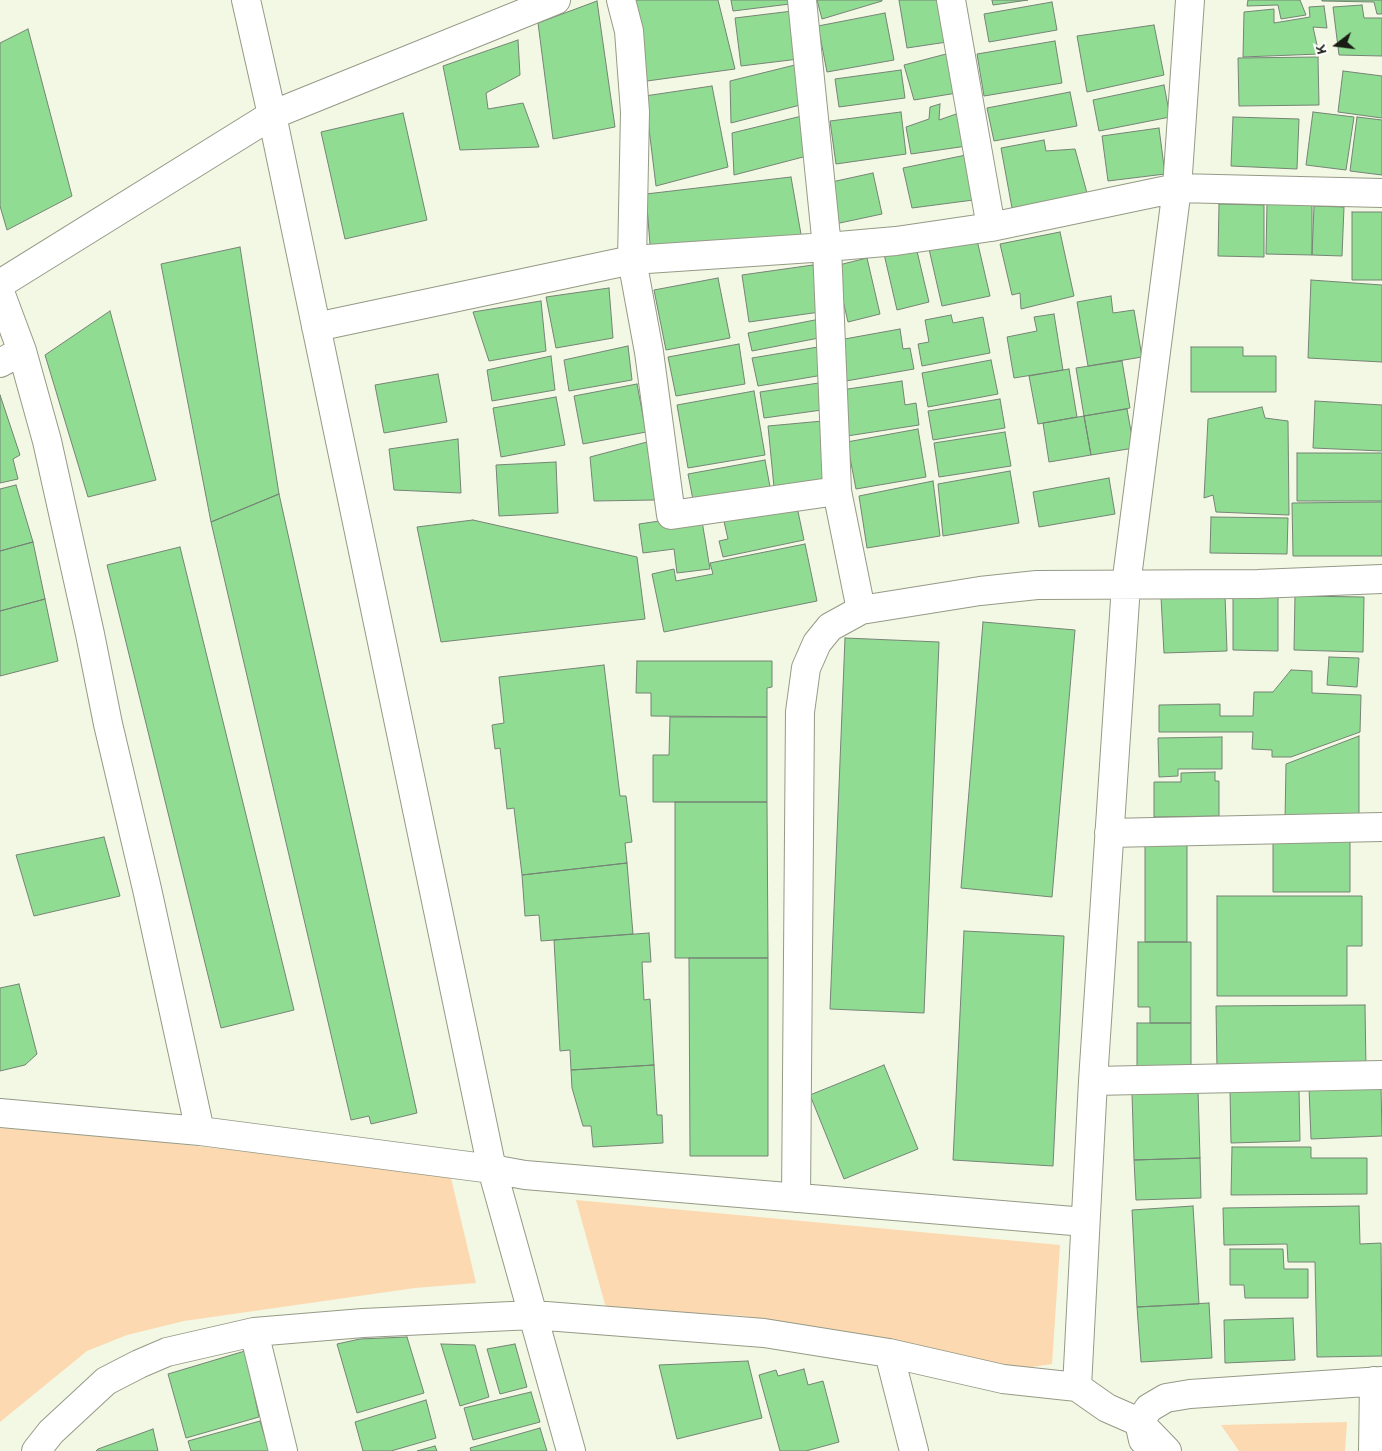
<!DOCTYPE html>
<html>
<head>
<meta charset="utf-8">
<style>
  body { margin:0 }
  #map { position:relative; width:1382px; height:1451px; overflow:hidden; background:#f2f8e3; font-family:Overpass,sans-serif }
  canvas { display:block }
  .north { position:absolute; left:1312px; top:20px; width:50px; height:50px; -webkit-text-stroke:4px #fff; paint-order:stroke; rotate:255deg; font-size:14px; font-weight:700; line-height:20px; text-align:center; color:#191b14 }
  .north::after { content:''; display:block; margin:auto; width:18px; height:22px; background:#191b14; clip-path:polygon(50% 0,100% 100%,50% 72%,0 100%) }
</style>
</head>
<body>
<div id="map">
<canvas width="1382" height="1451"></canvas>
<div class="north">K</div>
</div>
<script>
const ctx = document.querySelector('canvas').getContext('2d');
ctx.lineJoin = 'round';
function paint(path, color) { ctx.fillStyle = color; ctx.fill(path, 'evenodd'); }
const shape = rows => new Path2D(rows.map(r => 'M' + r).join(''));
function stroke(path, color, width, dash) { ctx.strokeStyle = color; ctx.lineWidth = width; ctx.lineCap = dash ? 'butt' : 'round'; ctx.setLineDash(dash || []); ctx.stroke(path); }
const green = shape([
  [0,1128,160,1142,450,1174,476,1283,415,1288,184,1321,127,1335,87,1351,0,1422],
  [576,1200,1060,1245,1052,1364,1019,1369,745,1316,606,1308],
  [1347,1422,1345,1451,1239,1451,1221,1425]
]);
const building = shape([
  [630,0,718,0,735,69,647,81,630,0],
  [731,0,798,0,798,3,733,11,731,0],
  [817,0,882,0,882,1,822,19,817,0],
  [899,0,940,0,947,42,907,48,899,0],
  [992,0,1028,0,993,5,992,0],
  [1248,0,1300,0,1306,15,1281,19,1278,5,1247,6,1248,0],
  [1322,0,1382,0,1382,14,1377,14,1374,2,1322,1,1322,0],
  [597,1,615,127,553,139,538,23,597,1],
  [1052,2,1057,30,989,42,984,14,1052,2],
  [1362,5,1364,18,1382,18,1382,56,1339,55,1333,7,1362,5],
  [1324,6,1327,28,1313,27,1319,54,1243,57,1244,12,1274,9,1274,23,1310,17,1309,7,1324,6],
  [801,10,807,58,741,66,735,18,801,10],
  [885,13,894,60,827,72,818,26,885,13],
  [1154,25,1164,75,1087,92,1077,36,1154,25],
  [28,29,72,196,7,230,0,206,0,43,28,29],
  [518,40,520,75,486,93,488,109,523,103,539,147,460,150,443,66,518,40],
  [1055,41,1062,83,984,96,977,54,1055,41],
  [950,53,957,93,914,100,904,65,950,53],
  [1318,57,1319,105,1239,106,1238,58,1318,57],
  [803,63,804,104,731,123,730,81,803,63],
  [901,70,905,98,839,107,835,79,901,70],
  [1343,71,1382,76,1382,118,1338,112,1343,71],
  [1164,85,1170,117,1099,131,1093,100,1164,85],
  [712,86,728,167,656,186,645,96,712,86],
  [1070,92,1077,126,994,141,987,108,1070,92],
  [940,104,939,120,959,113,967,146,911,154,906,127,929,119,930,107,940,104],
  [901,112,906,154,836,164,830,121,901,112],
  [1313,112,1354,117,1346,170,1306,165,1313,112],
  [403,113,427,220,345,239,321,132,403,113],
  [806,115,807,156,734,175,732,133,806,115],
  [1233,117,1299,119,1297,169,1231,166,1233,117],
  [1357,117,1382,120,1382,175,1350,171,1357,117],
  [1159,128,1165,174,1108,181,1102,136,1159,128],
  [1044,140,1046,151,1075,149,1087,193,1012,208,1001,148,1044,140],
  [966,155,981,199,912,208,903,168,966,155],
  [873,173,882,214,835,224,827,183,873,173],
  [791,177,802,240,651,257,646,194,791,177],
  [1267,203,1312,203,1312,255,1266,254,1267,203],
  [1219,204,1264,205,1264,257,1218,256,1219,204],
  [1314,206,1344,207,1342,256,1312,255,1314,206],
  [1352,212,1382,212,1382,280,1352,280,1352,212],
  [1060,232,1074,296,1021,309,1020,293,1012,295,1000,244,1060,232],
  [977,240,990,296,942,306,929,249,977,240],
  [240,247,279,494,211,522,161,264,240,247],
  [916,247,929,302,897,310,884,254,916,247],
  [867,258,880,314,848,322,835,266,867,258],
  [813,265,820,312,749,322,742,275,813,265],
  [718,278,730,338,666,350,654,290,718,278],
  [1311,280,1382,285,1382,362,1308,358,1311,280],
  [609,288,613,338,556,348,546,297,609,288],
  [1111,296,1113,313,1134,310,1142,357,1088,366,1077,302,1111,296],
  [541,301,546,351,489,361,473,312,541,301],
  [110,311,156,480,88,497,45,355,110,311],
  [1054,314,1063,370,1014,378,1007,337,1037,331,1034,317,1054,314],
  [951,315,953,323,983,317,990,353,922,366,918,344,929,342,925,320,951,315],
  [820,319,824,337,752,351,748,333,820,319],
  [900,329,903,349,910,348,914,369,846,381,839,340,900,329],
  [739,344,745,384,676,396,668,357,739,344],
  [628,346,632,380,569,391,564,360,628,346],
  [818,347,823,375,758,386,752,358,818,347],
  [1191,347,1243,347,1243,356,1276,356,1276,392,1191,392,1191,347],
  [551,356,555,390,492,401,487,370,551,356],
  [991,360,998,394,928,407,922,373,991,360],
  [1122,361,1130,408,1084,416,1076,368,1122,361],
  [1069,369,1077,417,1038,424,1029,376,1069,369],
  [438,374,447,422,384,433,375,385,438,374],
  [902,381,905,405,916,403,919,425,847,436,841,390,902,381],
  [825,382,829,409,764,418,760,392,825,382],
  [637,384,646,432,583,444,574,396,637,384],
  [754,391,765,455,688,468,677,405,754,391],
  [0,395,20,455,13,459,18,479,0,483,0,395],
  [556,397,565,445,501,457,493,408,556,397],
  [1000,399,1005,428,933,440,928,411,1000,399],
  [1315,401,1382,405,1382,451,1313,448,1315,401],
  [1262,407,1265,418,1288,421,1289,515,1216,512,1213,495,1204,498,1208,419,1262,407],
  [1127,409,1134,448,1091,455,1084,416,1127,409],
  [1084,416,1091,455,1049,462,1043,423,1084,416],
  [823,421,829,482,774,487,768,426,823,421],
  [918,429,926,477,856,489,847,442,918,429],
  [1005,432,1011,466,939,477,934,443,1005,432],
  [458,439,461,493,394,490,389,449,458,439],
  [647,442,655,500,594,501,590,457,647,442],
  [1297,453,1382,453,1382,501,1297,501,1297,453],
  [765,460,771,492,694,505,688,474,765,460],
  [556,462,558,513,499,516,496,465,556,462],
  [1010,471,1019,523,943,536,938,484,1010,471],
  [1109,478,1115,514,1039,527,1033,492,1109,478],
  [933,481,940,536,867,548,859,496,933,481],
  [16,485,33,542,0,551,0,489,16,485],
  [279,494,417,1113,371,1124,369,1116,351,1120,211,522,279,494],
  [796,502,804,540,723,557,719,541,728,539,723,517,796,502],
  [1382,502,1382,556,1293,556,1292,503,1382,502],
  [701,515,710,569,677,573,674,549,643,553,639,524,701,515],
  [1211,517,1288,518,1287,554,1210,553,1211,517],
  [473,520,637,557,645,619,441,642,417,527,473,520],
  [33,542,45,599,0,611,0,551,33,542],
  [805,544,817,601,664,632,652,574,674,569,676,581,713,574,710,563,805,544],
  [180,547,294,1010,221,1028,107,565,180,547],
  [1225,595,1227,651,1164,653,1161,597,1225,595],
  [1233,595,1278,595,1278,651,1233,650,1233,595],
  [1295,596,1364,597,1363,652,1294,650,1295,596],
  [45,599,58,661,0,676,0,611,45,599],
  [983,622,1075,630,1052,897,961,888,983,622],
  [845,638,939,642,924,1013,830,1009,845,638],
  [1329,657,1359,658,1357,687,1327,685,1329,657],
  [637,661,772,661,772,687,767,688,767,717,651,716,651,693,636,693,637,661],
  [604,665,620,796,626,796,632,842,625,843,627,863,522,875,514,808,507,809,500,748,495,749,492,725,504,723,499,677,604,665],
  [1291,670,1312,671,1312,693,1361,695,1360,732,1291,757,1272,757,1272,750,1252,749,1253,732,1159,732,1159,705,1220,704,1220,716,1253,716,1254,692,1273,692,1291,670],
  [670,717,767,717,767,802,653,802,653,755,669,755,670,717],
  [1359,736,1359,821,1285,821,1286,764,1359,736],
  [1222,737,1222,769,1178,769,1178,776,1159,777,1158,738,1222,737],
  [1215,772,1215,781,1219,781,1219,816,1154,817,1154,782,1181,782,1181,773,1215,772],
  [675,802,767,802,768,958,675,958,675,802],
  [104,837,120,896,34,916,16,855,104,837],
  [1273,841,1350,841,1350,892,1273,892,1273,841],
  [1145,844,1187,844,1187,942,1145,942,1145,844],
  [627,863,633,934,541,941,539,915,525,916,522,875,627,863],
  [1217,896,1362,896,1362,946,1347,946,1347,996,1217,996,1217,896],
  [964,931,1064,936,1053,1166,953,1160,964,931],
  [649,933,651,962,642,962,644,1000,650,999,654,1065,571,1070,570,1050,560,1051,554,940,649,933],
  [1138,942,1191,942,1191,1023,1150,1023,1150,1007,1138,1007,1138,942],
  [689,958,768,958,768,1156,690,1156,689,958],
  [19,984,37,1054,25,1065,0,1071,0,988,19,984],
  [1365,1005,1366,1069,1217,1070,1216,1006,1365,1005],
  [1137,1023,1191,1023,1191,1070,1137,1070,1137,1023],
  [654,1065,657,1115,662,1115,663,1143,593,1147,591,1126,583,1126,572,1088,571,1070,654,1065],
  [884,1065,918,1149,844,1179,810,1095,884,1065],
  [1381,1085,1382,1136,1311,1139,1309,1087,1381,1085],
  [1299,1089,1300,1141,1231,1143,1230,1091,1299,1089],
  [1198,1090,1200,1158,1134,1160,1132,1093,1198,1090],
  [1232,1147,1311,1147,1311,1158,1367,1158,1367,1194,1231,1195,1232,1147],
  [1200,1158,1201,1198,1136,1200,1134,1160,1200,1158],
  [1193,1206,1199,1304,1137,1307,1132,1210,1193,1206],
  [1359,1206,1360,1244,1381,1243,1382,1356,1317,1357,1315,1262,1288,1262,1287,1244,1224,1245,1223,1208,1359,1206],
  [1230,1249,1283,1249,1284,1269,1308,1269,1308,1298,1245,1298,1244,1285,1230,1285,1230,1249],
  [1209,1303,1212,1358,1141,1362,1137,1307,1209,1303],
  [1293,1318,1295,1360,1225,1363,1224,1320,1293,1318],
  [407,1337,424,1393,357,1413,337,1344,360,1339,407,1337],
  [441,1344,475,1345,489,1397,460,1406,441,1344],
  [515,1344,527,1387,500,1394,487,1349,515,1344],
  [245,1351,259,1417,186,1438,168,1374,245,1351],
  [748,1361,762,1418,677,1439,659,1365,748,1361],
  [804,1369,808,1385,823,1381,839,1442,806,1451,780,1451,759,1375,776,1370,778,1376,804,1369],
  [531,1392,540,1422,473,1440,464,1408,531,1392],
  [426,1400,436,1438,391,1451,363,1451,355,1422,426,1400],
  [260,1421,269,1451,191,1451,188,1441,260,1421],
  [540,1428,547,1451,471,1451,470,1448,540,1428],
  [153,1429,158,1451,96,1451,98,1449,153,1429],
  [435,1446,437,1451,417,1451,435,1446]
]);
const minor = shape([
  [246,0,272,115,492,1169,571,1451],
  [621,0,629,31,635,112,632,260,649,352,671,515,837,491,861,610,980,591,1037,585,1258,584,1382,579],
  [802,0,827,247,837,491],
  [951,0,991,227],
  [0,284,272,115,556,0],
  [0,292,22,351,47,441,90,634,108,724,147,889,200,1131],
  [316,327,632,260,827,247,896,241,991,227,1177,188,1382,193],
  [0,363,22,351],
  [1109,833,1382,827],
  [1093,1081,1382,1075],
  [0,1113,200,1131,492,1169,525,1175,1085,1222],
  [796,1198,800,712,806,668,817,643,830,627,861,610],
  [254,1332,283,1451],
  [889,1353,914,1451],
  [1077,1387,1093,1081,1126,585,1177,188,1190,0],
  [1143,1440,1139,1422,1149,1408,1166,1398,1190,1394,1382,1381],
  [36,1451,51,1432,106,1381,139,1364,167,1352,254,1332,363,1323,533,1315,764,1333,889,1353,1003,1379,1077,1387,1107,1408,1139,1422,1167,1451],
  [1373,1451,1374,1381]
]);
paint(green, '#fcd9b0');
paint(building, '#90dc93');
stroke(building, '#758475', 1);
stroke(minor, '#959a87', 30);
stroke(minor, '#fff', 28);
</script>
</body>
</html>
